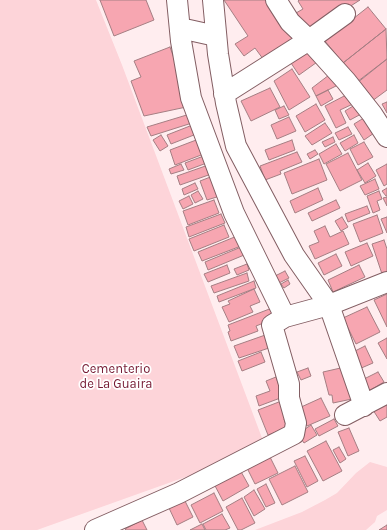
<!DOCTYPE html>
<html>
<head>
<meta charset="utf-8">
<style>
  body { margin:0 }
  canvas { display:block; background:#ffedef }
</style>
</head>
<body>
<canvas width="387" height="530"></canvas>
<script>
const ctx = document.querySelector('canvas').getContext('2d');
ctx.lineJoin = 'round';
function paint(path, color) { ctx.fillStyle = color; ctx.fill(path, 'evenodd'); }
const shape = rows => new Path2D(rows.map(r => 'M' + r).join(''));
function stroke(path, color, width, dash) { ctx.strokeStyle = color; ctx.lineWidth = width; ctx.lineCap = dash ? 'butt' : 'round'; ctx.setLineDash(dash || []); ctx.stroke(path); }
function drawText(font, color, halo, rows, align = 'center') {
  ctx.font = font + ' Karla,sans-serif'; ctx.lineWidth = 3.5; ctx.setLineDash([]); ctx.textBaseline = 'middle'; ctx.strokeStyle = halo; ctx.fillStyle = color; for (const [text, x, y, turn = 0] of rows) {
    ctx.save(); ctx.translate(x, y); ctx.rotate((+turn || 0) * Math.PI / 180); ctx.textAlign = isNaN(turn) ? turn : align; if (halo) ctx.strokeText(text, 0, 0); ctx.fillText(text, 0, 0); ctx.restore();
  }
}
const green = shape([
  [0,0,96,0,122,65,265,446,247,455,37,530,0,530],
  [370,462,387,467,387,510,377,516,375,522,366,530,255,530,302,512,325,500,337,493,356,473]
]);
const building = shape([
  [100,0,146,0,154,20,114,36,100,0],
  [224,0,275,0,302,40,266,63,255,48,244,56,235,44,248,36,224,0],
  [299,0,360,0,310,32,296,13,303,9,298,1,299,0],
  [368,7,386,29,343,63,325,41,368,7],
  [386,29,387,59,357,83,343,63,386,29],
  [170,47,191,106,144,116,131,81,141,77,134,61,170,47],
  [309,47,320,60,299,75,289,60,309,47],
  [387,59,387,90,368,104,353,85,387,59],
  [292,69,310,97,289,110,274,81,292,69],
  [333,72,342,83,316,96,312,88,333,72],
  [270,88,280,107,251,121,241,101,270,88],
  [328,90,333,99,321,106,316,96,328,90],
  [348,94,353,104,340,110,346,123,336,128,325,106,348,94],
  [387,102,387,113,382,104,387,102],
  [358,103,363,113,350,120,345,111,358,103],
  [316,104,325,120,305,132,296,116,316,104],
  [284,106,289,115,279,119,275,110,284,106],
  [190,114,192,123,151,136,147,127,190,114],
  [367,116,377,131,364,140,354,124,367,116],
  [289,117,296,131,277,139,271,125,289,117],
  [325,123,332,133,312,145,305,136,325,123],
  [195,124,199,133,171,144,167,135,195,124],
  [348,127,352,134,339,140,335,133,348,127],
  [161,135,168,146,160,151,153,140,161,135],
  [354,135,358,143,345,151,340,143,354,135],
  [204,137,209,152,175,165,170,150,204,137],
  [333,137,335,142,325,147,322,142,333,137],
  [292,140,295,150,269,160,265,150,292,140],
  [364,142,373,157,358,165,350,149,364,142],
  [336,144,342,154,324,164,319,154,336,144],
  [315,150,318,154,310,159,307,154,315,150],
  [297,152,302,162,280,171,281,174,265,180,260,166,297,152],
  [348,153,362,180,340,191,326,164,348,153],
  [209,154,212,161,188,170,185,163,209,154],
  [319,159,327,180,292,194,284,173,319,159],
  [214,163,217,172,180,185,177,176,214,163],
  [368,163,376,176,365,183,357,170,368,163],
  [181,164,184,170,171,174,169,169,181,164],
  [387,164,387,184,384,186,376,170,387,164],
  [213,176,220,196,207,200,200,181,213,176],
  [375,179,379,189,365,195,360,186,375,179],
  [195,183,198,189,184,195,182,189,195,183],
  [318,188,323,200,295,213,290,201,318,188],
  [387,188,387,196,386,196,382,191,387,188],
  [198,191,203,199,195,203,191,195,198,191],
  [379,191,382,199,377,201,380,210,373,213,367,196,379,191],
  [189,196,193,204,183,209,179,201,189,196],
  [387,197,387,206,383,198,387,197],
  [214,200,219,213,188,225,183,211,214,200],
  [336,200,340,208,312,221,308,213,336,200],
  [367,206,370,213,348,222,345,214,367,206],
  [221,214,225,223,189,237,186,227,221,214],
  [377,215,383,233,360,242,353,224,377,215],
  [342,217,348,227,341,231,335,221,342,217],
  [387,217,387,233,381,219,387,217],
  [224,225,229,237,194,251,189,239,224,225],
  [325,226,330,237,343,231,349,244,315,259,309,246,319,242,314,231,325,226],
  [237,236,241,246,202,261,198,252,237,236],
  [384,240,387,249,387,272,382,274,372,244,384,240],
  [367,243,373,256,351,266,345,252,367,243],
  [246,245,249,253,208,270,205,262,246,245],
  [336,254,342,266,324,275,318,263,336,254],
  [247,264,249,270,237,275,234,269,247,264],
  [227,265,230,273,208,282,204,274,227,265],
  [359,265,365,277,333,292,328,280,359,265],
  [285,271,289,278,279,283,275,276,285,271],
  [247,273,249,281,214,293,211,286,247,273],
  [288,280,290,284,284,288,281,284,288,280],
  [254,281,256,288,219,302,217,296,254,281],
  [254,289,260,302,250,306,253,312,229,322,222,307,230,304,228,301,254,289],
  [387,294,387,327,374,300,387,294],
  [367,307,380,332,356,344,343,318,367,307],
  [272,308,276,318,256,326,258,331,231,341,228,332,230,331,228,325,272,308],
  [271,333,275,346,239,358,234,346,271,333],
  [387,338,387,359,378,343,387,338],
  [365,346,373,363,359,369,351,353,365,346],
  [261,352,265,362,242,371,238,361,261,352],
  [345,367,352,399,333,403,332,395,329,395,323,372,345,367],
  [308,368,311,376,301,380,297,372,308,368],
  [378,372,384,382,367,392,360,381,378,372],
  [276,377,283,397,259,406,256,396,270,391,266,381,276,377],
  [321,398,330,416,307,426,299,408,321,398],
  [284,400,291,417,284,419,287,428,268,435,258,410,284,400],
  [387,400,387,417,380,421,373,410,387,400],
  [334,419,338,426,319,436,315,429,334,419],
  [311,425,317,435,304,443,298,434,311,425],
  [349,428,359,451,348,456,338,432,349,428],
  [326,441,342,471,323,481,307,451,326,441],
  [339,447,346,459,340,463,333,450,339,447],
  [268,453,278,473,255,484,245,464,268,453],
  [305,456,318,481,307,487,294,461,305,456],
  [295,466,308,492,282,505,269,479,295,466],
  [239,468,249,486,223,501,213,482,239,468],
  [266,484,275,503,266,507,257,489,266,484],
  [254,490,265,509,254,516,244,497,254,490],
  [214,493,223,511,200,523,191,505,214,493],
  [242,498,255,523,241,530,238,530,226,507,242,498],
  [185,501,193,517,177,525,169,508,185,501],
  [222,514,230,528,225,530,206,530,203,524,222,514],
  [142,520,147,530,126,530,125,529,142,520],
  [202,524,205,530,190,530,202,524],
  [387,525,387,530,379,530,387,525]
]);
const minor = shape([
  [213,0,218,54,226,103,236,146,294,255,329,305,364,406],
  [276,0,290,22,309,40,346,81,372,114,387,137],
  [180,28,216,36],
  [224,94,309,40,345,14],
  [285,317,329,305,387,282],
  [345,415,387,393],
  [95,530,179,493,294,434,296,423,289,398,289,384,272,325,285,317,234,213,191,98,181,41,177,0]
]);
const parkNames = [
  ["Cementerio",116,369],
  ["de La Guaira",116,384]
];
paint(green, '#fdd4d9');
paint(building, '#f7a6b1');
stroke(building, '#a57e83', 1);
stroke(minor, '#835e63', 22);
stroke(minor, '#fff', 20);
drawText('13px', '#761a33', '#fff', parkNames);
</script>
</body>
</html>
